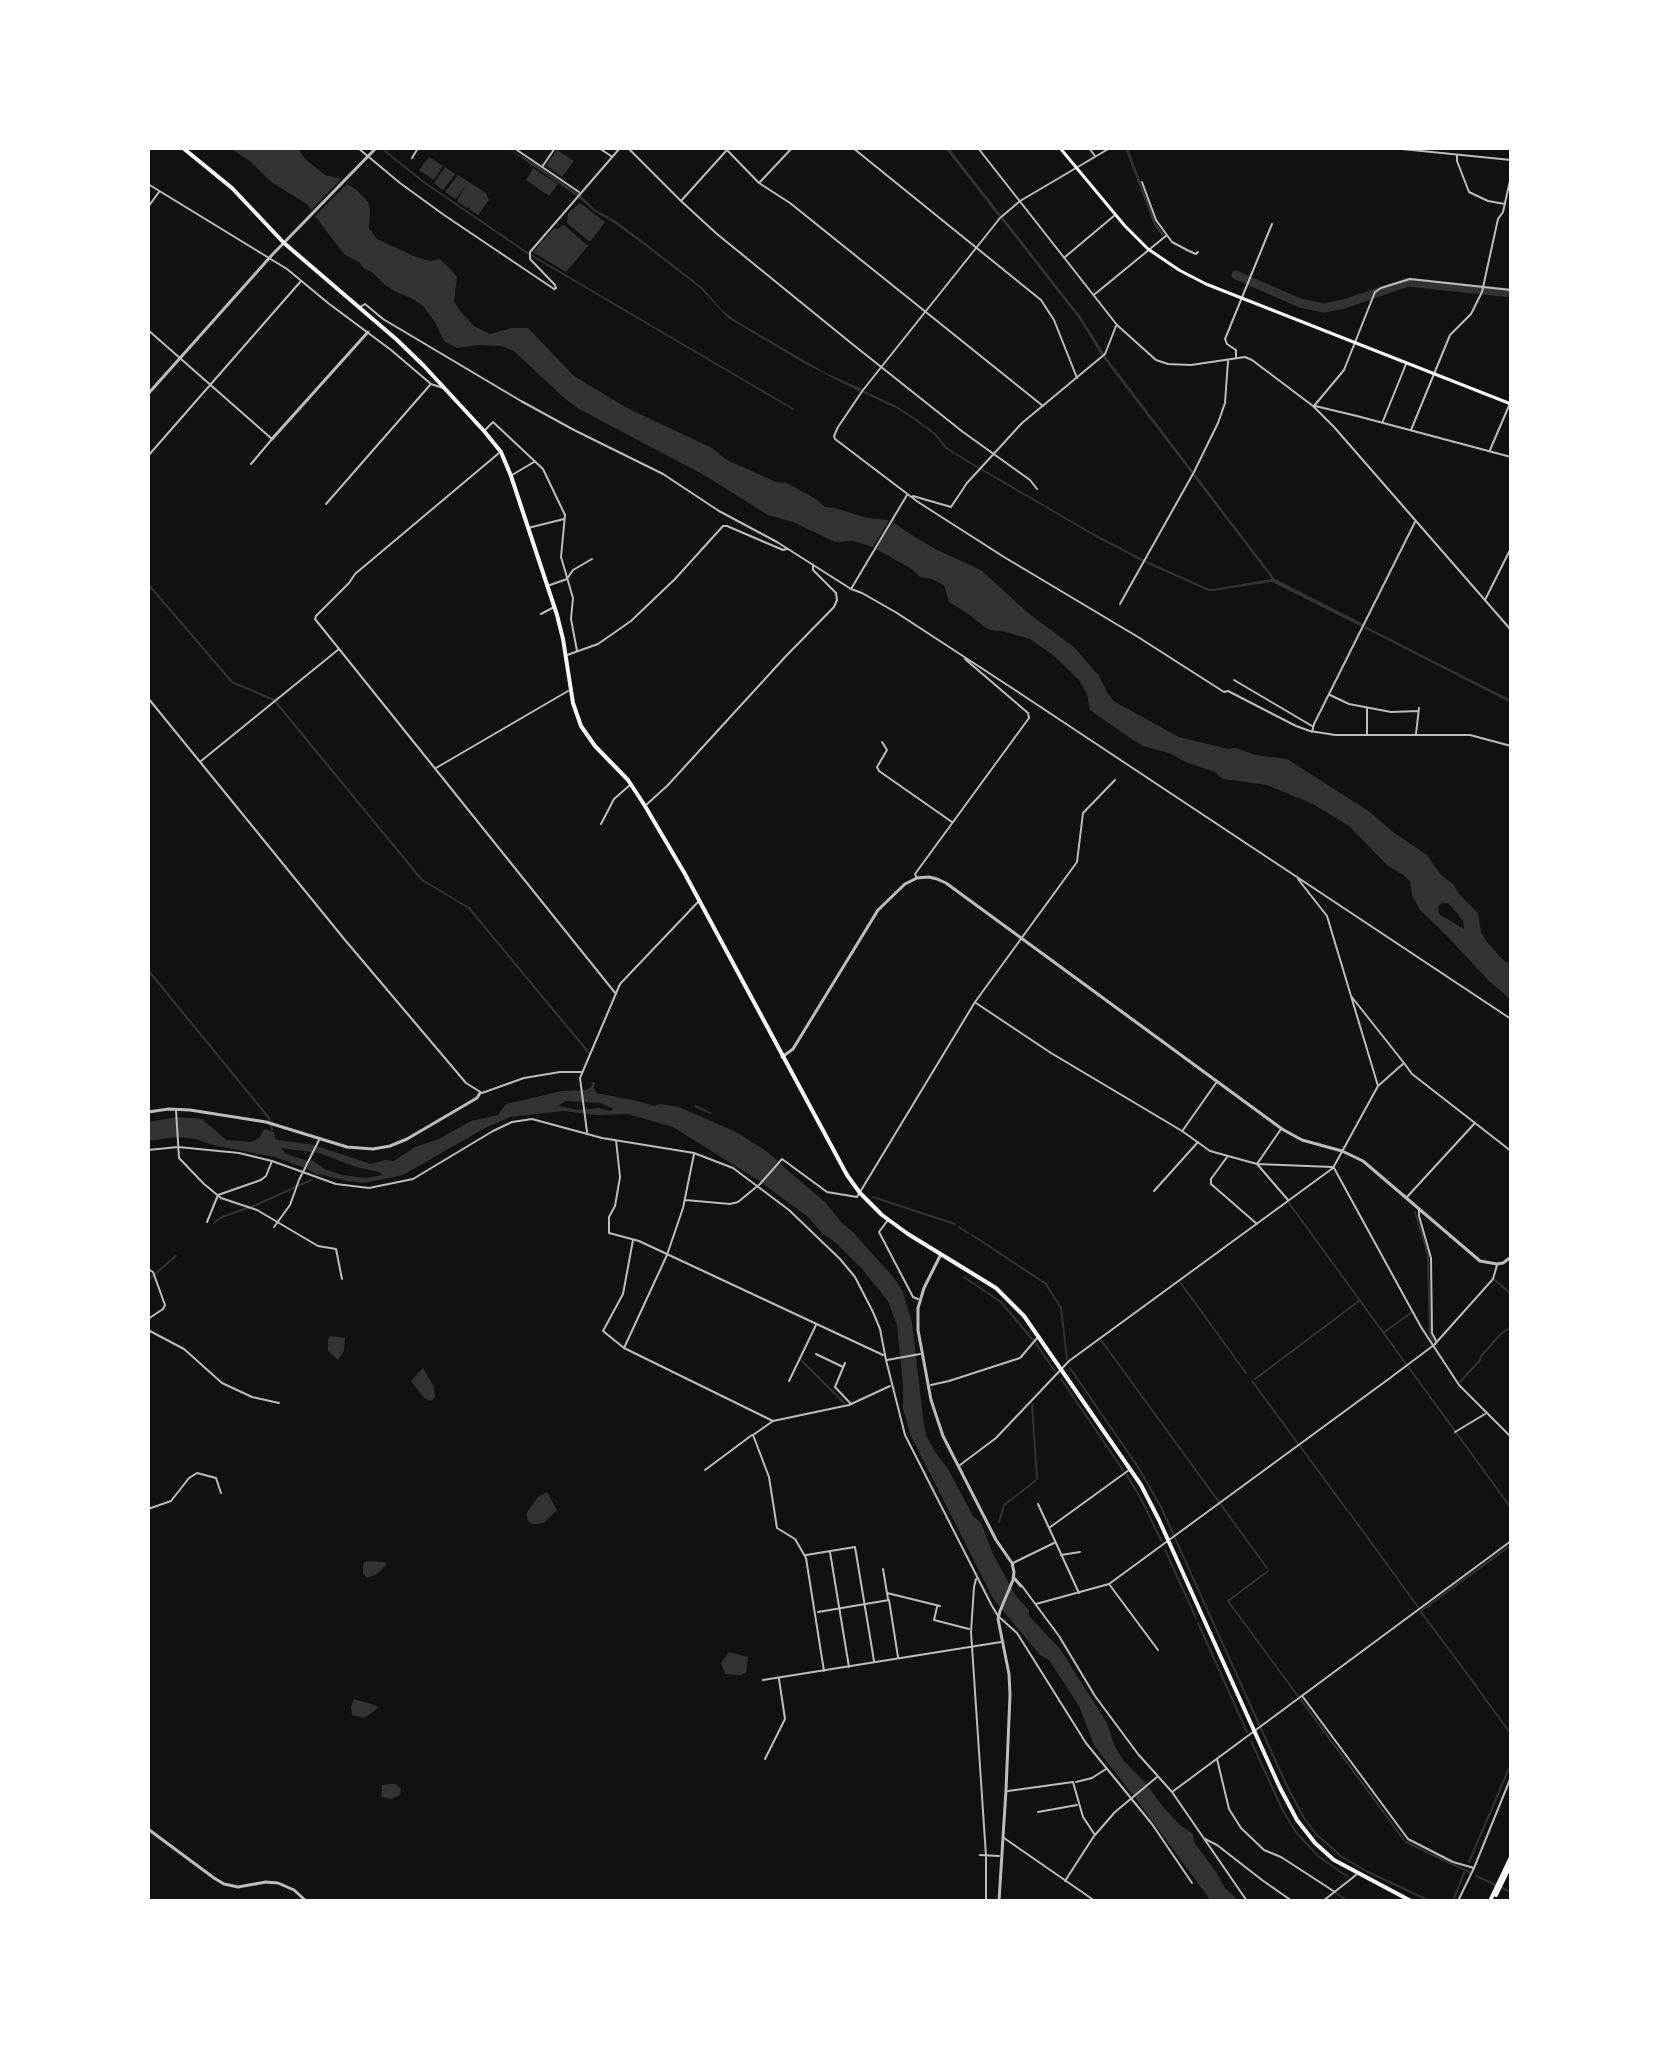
<!DOCTYPE html>
<html>
<head>
<meta charset="utf-8">
<style>
  body { margin:0 }
  #map { position:relative; width:1659px; height:2049px; overflow:hidden; background:#111; font-family:"Golos Text",sans-serif }
  canvas { display:block }
  .frame { position:absolute; inset:0; border:150px solid #fff; pointer-events:none }
</style>
</head>
<body>
<div id="map">
<canvas width="1659" height="2049"></canvas>
<div class="frame"></div>
</div>
<script>
const ctx = document.querySelector('canvas').getContext('2d');
ctx.lineJoin = 'round';
function paint(path, color) { ctx.fillStyle = color; ctx.fill(path, 'evenodd'); }
const shape = rows => new Path2D(rows.map(r => 'M' + r).join(''));
function stroke(path, color, width, dash) { ctx.strokeStyle = color; ctx.lineWidth = width; ctx.lineCap = dash ? 'butt' : 'round'; ctx.setLineDash(dash || []); ctx.stroke(path); }
const water = shape([
  [230,148,298,148,305,159,325,175,341,179,311,210,307,204,271,182,251,162],
  [507,148,535,164,580,195,596,210,616,221,644,242,703,288,722,310,735,320,824,372,862,389,860,392,802,362,728,318,700,288,643,244,614,223,594,211,577,196],
  [945,148,949,148,1001,215,999,217],
  [1125,148,1128,148,1156,223,1164,234,1163,237,1154,225],
  [557,150,574,161,562,177,546,165],
  [429,157,443,166,434,180,419,170],
  [445,167,455,174,443,190,434,183],
  [533,168,558,184,549,196,526,180],
  [458,175,486,193,489,200,478,215,469,209,470,206,467,208,457,201,467,184,456,199,445,192],
  [347,184,357,190,368,202,370,209,369,228,377,239,416,257,430,261,440,259,451,270,457,277,454,301,460,311,474,326,490,334,512,328,528,328,574,376,627,408,712,448,727,460,776,482,787,483,816,499,825,507,835,508,867,518,889,520,873,547,853,541,835,542,793,522,768,515,704,475,579,409,563,397,514,351,501,346,479,345,457,348,444,341,435,322,422,305,411,298,394,291,384,284,372,272,363,268,360,263,344,254,315,216],
  [580,203,605,222,590,242,567,223,568,213],
  [1003,217,1081,317,1107,358,1275,579,1360,622,1363,624,1362,627,1272,582,1212,591,1213,589,1272,579,1101,355,1080,320,1001,219],
  [564,225,588,246,566,272,533,252,554,228,557,229],
  [893,522,910,534,937,550,981,570,1028,613,1074,647,1099,676,1108,694,1115,702,1179,737,1228,749,1236,748,1255,755,1287,759,1370,812,1393,832,1427,855,1441,875,1453,884,1459,894,1478,913,1481,932,1486,941,1502,959,1511,965,1511,1000,1489,981,1445,934,1420,910,1412,895,1410,882,1405,876,1388,866,1349,826,1313,804,1267,785,1223,779,1215,772,1185,762,1172,754,1143,746,1133,740,1090,710,1087,694,1079,680,1053,655,1030,639,1002,631,995,631,986,628,967,613,949,602,944,585,931,579,920,577,912,569,876,549],
  [1442,903,1448,903,1458,914,1463,921,1464,929,1439,914,1438,907],
  [1365,626,1511,700,1511,703,1364,628],
  [592,1082,595,1083,594,1088,596,1093,638,1101,654,1106,660,1104,679,1107,736,1132,766,1151,778,1161,761,1182,673,1127,628,1114,596,1115,563,1111,510,1117,485,1128,403,1175,365,1183,347,1181,320,1174,318,1175,306,1169,310,1161,312,1160,326,1170,343,1175,365,1178,383,1175,379,1172,356,1167,319,1153,281,1148,286,1154,308,1161,305,1168,275,1157,217,1146,195,1139,177,1137,148,1141,148,1122,177,1117,202,1119,226,1140,251,1142,259,1138,264,1129,274,1132,275,1138,278,1140,314,1145,371,1164,385,1160,394,1161,415,1147,439,1139,471,1121,498,1115,506,1104,562,1091,586,1090,591,1087],
  [566,1101,601,1103,613,1109,610,1111,599,1108,579,1110,558,1106],
  [779,1163,825,1202,842,1223,852,1231,894,1278,903,1292,912,1323,923,1417,926,1435,934,1450,948,1469,973,1516,981,1523,993,1554,1016,1596,1029,1610,1029,1616,1060,1649,1107,1723,1115,1747,1124,1761,1143,1780,1164,1808,1181,1826,1193,1834,1194,1842,1216,1872,1225,1888,1239,1901,1211,1901,1136,1799,1094,1745,1079,1706,1049,1660,1040,1655,994,1600,911,1436,903,1409,903,1385,897,1325,888,1301,862,1269,836,1243,822,1233,808,1217,762,1183],
  [331,1336,345,1338,344,1351,338,1360,328,1351,328,1339],
  [423,1368,434,1387,435,1397,431,1401,424,1398,411,1381],
  [547,1492,557,1510,544,1523,532,1524,528,1521,526,1514,538,1497],
  [367,1561,385,1562,387,1564,377,1574,367,1578,363,1573,363,1564],
  [729,1652,748,1657,746,1673,741,1675,725,1674,721,1663],
  [354,1699,375,1705,378,1707,377,1709,364,1718,352,1715,351,1707],
  [392,1784,396,1784,401,1789,400,1795,391,1799,381,1797,382,1785]
]);
const stream = shape([
  [385,151,425,183,529,254,793,409],
  [864,392,896,407,915,419,935,434,946,448,974,465,1096,536,1146,562,1209,590,1215,590],
  [148,584,232,682,274,700,422,880,469,908,589,1053],
  [148,970,269,1118,272,1129],
  [695,1106,710,1113],
  [873,1197,955,1224],
  [1289,1203,1511,1508],
  [1415,1212,1428,1255,1430,1335,1433,1342],
  [215,1222,222,1217,256,1205,311,1180],
  [959,1227,968,1233],
  [972,1235,1046,1284,1061,1308,1067,1359],
  [964,1277,1001,1302,1033,1340],
  [148,1280,176,1256],
  [1495,1280,1511,1294],
  [1180,1282,1246,1373],
  [1383,1333,1411,1313],
  [1101,1340,1267,1568],
  [1036,1344,1055,1371],
  [802,1361,844,1403],
  [1070,1368,1138,1467,1161,1507,1286,1784,1304,1818,1317,1835,1342,1857,1368,1872,1430,1901],
  [1061,1379,1123,1470],
  [1255,1379,1359,1301],
  [1252,1381,1347,1510],
  [1460,1382,1480,1360,1481,1356,1502,1333,1511,1327],
  [1032,1404,1037,1479],
  [1127,1475,1141,1499,1161,1540],
  [1349,1512,1418,1607],
  [999,1522,1004,1505,1035,1481],
  [1165,1550,1196,1618],
  [1268,1571,1228,1601,1298,1696],
  [1421,1611,1511,1545],
  [1421,1612,1477,1687],
  [1198,1623,1247,1732],
  [1478,1689,1511,1734],
  [1301,1700,1404,1840],
  [1251,1741,1283,1811,1296,1832,1318,1856,1348,1877],
  [1406,1842,1469,1872],
  [1469,1862,1509,1768],
  [1476,1876,1496,1885],
  [1502,1888,1511,1892],
  [1336,1893,1348,1901],
  [1453,1901,1464,1873]
]);
const river = shape([
  [1236,275,1300,303,1324,308,1344,304,1408,282,1511,293]
]);
const minor = shape([
  [358,148,400,183,444,215,554,289,556,288,555,285,530,259,530,252,620,148],
  [514,148,579,192],
  [599,148,611,156],
  [628,148,681,201,726,151],
  [725,148,759,183,790,203,1043,406],
  [853,148,1041,300,1054,320,1077,378],
  [978,148,1117,325,1156,360,1168,364,1191,365,1245,357,1252,360,1313,406,1334,427,1511,630],
  [1089,148,1095,156],
  [1110,148,1020,201,1000,218,863,390,838,427,834,436,835,439,918,502,1004,557,1138,637,1224,692,1228,691,1296,726,1310,731,1335,735,1470,735,1511,746],
  [1392,148,1511,160],
  [1457,156,1457,161,1469,192,1488,201,1505,204],
  [412,158,418,148],
  [542,167,555,148],
  [760,182,792,148],
  [1142,182,1156,220,1172,242,1189,251,1196,254,1198,252],
  [148,184,287,269,328,303,391,350,431,384,443,388],
  [681,201,717,234,851,343,963,432,1030,480,1037,489],
  [148,207,159,192],
  [1065,257,1115,215],
  [1095,294,1167,235],
  [360,307,365,304,383,319,521,401,574,430,663,474,719,511,777,542,851,589,862,593,897,613,1015,690,1511,1019],
  [148,330,272,439,251,464],
  [1236,357,1236,350,1227,344,1225,339,1272,224],
  [1314,406,1344,370,1375,292,1381,288,1410,279,1511,290],
  [1315,406,1357,416,1511,457],
  [1383,421,1406,364],
  [485,430,493,422,543,469,565,515,561,557,573,598,571,619,577,651],
  [1411,430,1450,335,1471,314,1482,292,1498,219,1503,212,1511,176],
  [1490,450,1511,401],
  [499,453,355,574,349,583,316,616,315,619,616,994],
  [148,456,301,281],
  [512,475,534,462],
  [913,496,951,507,967,483,1022,423,1105,354,1116,326],
  [326,504,430,385],
  [528,528,564,519],
  [550,585,567,579,573,570,592,559],
  [851,589,907,495],
  [1485,600,1511,548],
  [1120,604,1194,472,1218,423,1225,403,1228,361],
  [541,614,554,607],
  [567,655,598,644,631,621,675,579,723,526,727,526,783,550,787,549],
  [1234,680,1312,726],
  [1330,695,1349,704,1391,712,1418,711],
  [148,698,345,940,466,1083,482,1093,524,1078,560,1072,582,1072],
  [1312,732,1314,724,1415,522],
  [1367,734,1367,709],
  [1416,734,1419,708],
  [882,742,887,750,877,767,879,771,952,822],
  [201,761,339,649],
  [436,768,568,691],
  [645,806,668,785,786,656,834,607,837,600,836,593,813,570,813,566],
  [601,824,614,799,630,785],
  [917,878,915,874,1029,718,1028,713,965,659],
  [1298,879,1327,916,1378,1086],
  [976,1003,1051,1053,1182,1131,1210,1151,1257,1164,1288,1200],
  [1404,1063,1412,1074,1511,1151],
  [176,1110,179,1158,204,1184,221,1198,257,1210,318,1246,336,1249,342,1279],
  [1281,1129,1257,1164,1332,1167],
  [1183,1130,1216,1083],
  [587,1132,580,1078,620,984,698,902],
  [616,1140,620,1177,615,1206,609,1217,609,1233,639,1241,883,1355],
  [148,1150,178,1147,239,1153,272,1161,336,1184,369,1188,413,1179,493,1131,512,1122,532,1119,602,1138,694,1153,733,1168,789,1210,840,1259,855,1277,873,1312,880,1329,886,1360,905,1435,992,1606,998,1616,1017,1633,1086,1743,1152,1824,1192,1883],
  [694,1154,683,1208,667,1255,624,1348,773,1421],
  [1227,1157,1211,1179,1211,1184,1257,1224],
  [1334,1168,1421,1327,1459,1385,1511,1437],
  [1154,1191,1198,1142],
  [1407,1197,1474,1124],
  [685,1200,730,1204,738,1202,760,1184,782,1159,827,1192,857,1197,975,1002,1077,862,1083,813,1115,780],
  [1419,1210,1419,1216,1431,1258,1432,1333,1436,1341],
  [888,1220,879,1232,913,1297,918,1299],
  [207,1222,218,1195,261,1180,266,1176,272,1161],
  [274,1227,290,1205,299,1180,319,1140],
  [148,1269,153,1272,165,1305,163,1309,148,1319],
  [148,1330,184,1349,222,1383,252,1397,279,1403],
  [624,1348,603,1331,623,1294,633,1240],
  [816,1354,843,1367],
  [887,1360,920,1354],
  [845,1363,835,1387,851,1404],
  [789,1381,816,1325],
  [931,1385,949,1381,1020,1358,1038,1337],
  [1455,1432,1485,1414],
  [960,1465,996,1438,1069,1361,1333,1168,1378,1086,1404,1063,1351,996],
  [705,1470,752,1435],
  [1038,1504,1079,1593],
  [148,1509,171,1501,189,1478,197,1473,216,1478,221,1493],
  [1049,1528,1129,1470],
  [830,1552,849,1667],
  [806,1555,855,1547,874,1661],
  [1061,1555,1080,1552],
  [1013,1563,1054,1543],
  [883,1569,888,1599],
  [976,1579,974,1587,971,1632,986,1856,986,1901],
  [1109,1584,1158,1650],
  [1022,1586,1059,1636,1095,1696,1138,1754,1172,1792,1247,1901],
  [887,1593,940,1606],
  [1036,1604,1109,1584,1390,1378,1434,1345,1493,1279,1497,1265],
  [937,1607,934,1620,969,1629],
  [818,1612,889,1600,898,1657],
  [824,1671,806,1558,795,1539,777,1528,769,1477,753,1435,773,1421,849,1405,890,1386],
  [763,1680,1001,1642],
  [1303,1697,1408,1839,1453,1862,1474,1868],
  [765,1759,785,1719,779,1679],
  [1217,1759,1229,1809,1241,1828,1264,1850,1281,1857,1335,1892],
  [1076,1782,1092,1778,1106,1769],
  [1008,1791,1073,1782,1083,1817,1095,1835,1115,1812,1157,1777],
  [1172,1792,1511,1541],
  [1038,1812,1077,1805],
  [1004,1838,1095,1901],
  [1205,1839,1217,1845,1262,1880,1292,1901],
  [980,1855,999,1856],
  [1065,1881,1094,1836],
  [1323,1901,1356,1875],
  [1458,1901,1474,1868,1511,1777]
]);
const tertiary = shape([
  [148,394,272,255,376,148],
  [272,439,368,332],
  [782,1057,793,1049,878,910,905,884,917,878,929,877,937,879,946,883,1282,1129,1302,1140,1342,1151,1363,1161,1480,1261,1497,1264,1503,1263,1511,1257],
  [148,1112,169,1109,190,1110,266,1122,347,1147,373,1149,390,1146,407,1139,477,1098,480,1093],
  [940,1256,924,1288,918,1308,918,1330,931,1400,943,1436,996,1540,1012,1563,1014,1572,1013,1580,1000,1611,998,1619,1009,1674,1010,1695,1006,1790,999,1901],
  [1014,1578,1021,1586],
  [148,1829,214,1878,224,1884,238,1887,266,1882,278,1883,294,1890,306,1901]
]);
const secondary = shape([
  [1060,148,1125,226,1148,249,1179,270,1206,284,1511,404]
]);
const primary = shape([
  [183,148,232,188,284,243,396,339,424,366,484,431,501,452,511,476,557,615,563,639,573,703,581,726,595,746,628,780,645,806,685,874,847,1175,860,1193,882,1215,908,1234,996,1288,1024,1316,1141,1485,1159,1520,1280,1788,1297,1820,1315,1843,1334,1860,1411,1901]
]);
const motorway = shape([
  [1496,1895,1511,1864],
  [1490,1901,1511,1857]
]);
paint(water, '#333');
stroke(stream, '#333', 2);
stroke(river, '#333', 9);
stroke(minor, '#bcbcbc', 2);
stroke(tertiary, '#bcbcbc', 3);
stroke(secondary, '#f5f5f5', 3);
stroke(primary, '#f5f5f5', 4);
stroke(motorway, '#f5f5f5', 4);
</script>
</body>
</html>
